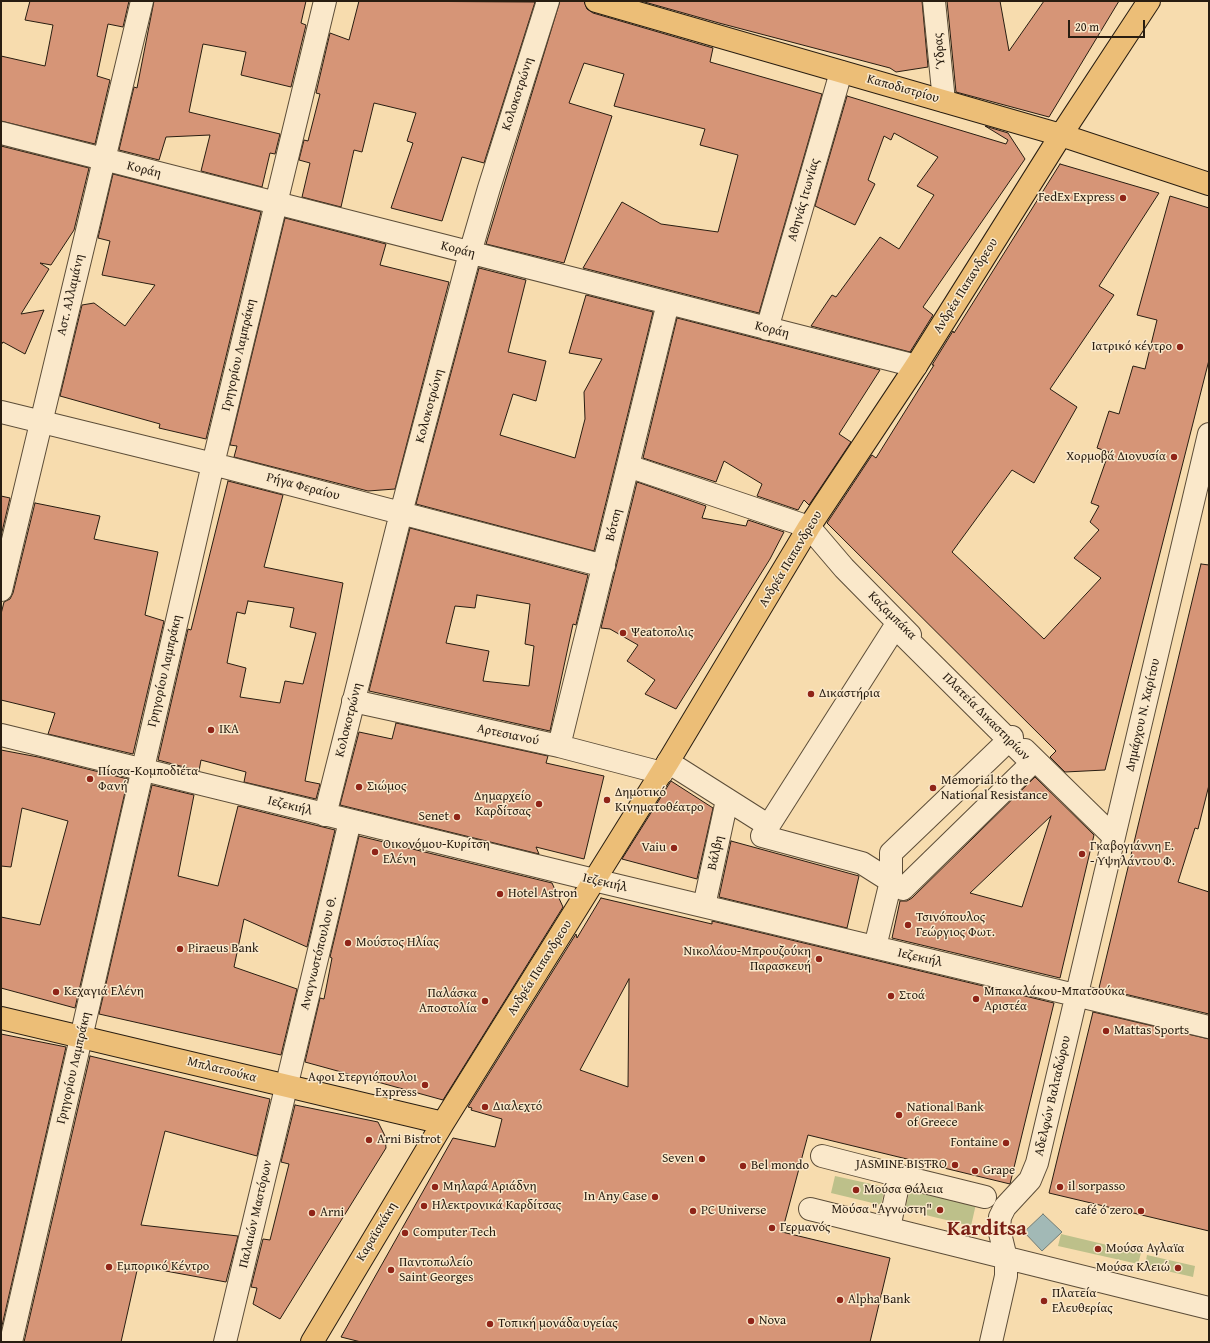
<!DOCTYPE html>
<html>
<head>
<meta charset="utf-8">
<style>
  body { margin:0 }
  #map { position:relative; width:1210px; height:1343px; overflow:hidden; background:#f7dcae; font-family:"Gentium Book Plus",serif }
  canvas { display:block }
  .frame { position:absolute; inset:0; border:2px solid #281d11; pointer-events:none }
  .scale { position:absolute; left:1068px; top:20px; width:77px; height:18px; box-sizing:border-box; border:2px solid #281d11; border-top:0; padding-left:5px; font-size:12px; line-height:14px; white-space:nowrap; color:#281d11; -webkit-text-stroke:3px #fae8ca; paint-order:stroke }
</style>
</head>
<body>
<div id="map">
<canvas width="1210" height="1343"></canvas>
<div class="frame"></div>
<div class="scale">20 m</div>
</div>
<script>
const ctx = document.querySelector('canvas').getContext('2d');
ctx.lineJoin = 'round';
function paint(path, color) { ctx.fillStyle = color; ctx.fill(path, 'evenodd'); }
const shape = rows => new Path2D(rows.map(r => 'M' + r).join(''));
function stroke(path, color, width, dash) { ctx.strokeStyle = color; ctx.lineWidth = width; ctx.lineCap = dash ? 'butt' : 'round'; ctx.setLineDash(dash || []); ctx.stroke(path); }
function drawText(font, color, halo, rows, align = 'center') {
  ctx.font = font + ' "Gentium Book Plus",serif'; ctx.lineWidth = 3; ctx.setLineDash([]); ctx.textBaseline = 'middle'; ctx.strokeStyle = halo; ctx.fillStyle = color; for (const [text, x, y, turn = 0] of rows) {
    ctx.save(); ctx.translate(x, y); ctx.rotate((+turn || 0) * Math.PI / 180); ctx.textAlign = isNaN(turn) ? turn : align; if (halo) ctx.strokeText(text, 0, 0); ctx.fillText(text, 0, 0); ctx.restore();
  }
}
const green = shape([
  [835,1176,885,1187,881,1205,831,1193],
  [910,1189,976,1204,971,1226,905,1210],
  [1061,1234,1141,1253,1138,1264,1058,1246],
  [1147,1255,1195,1266,1193,1277,1145,1266]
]);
const water = shape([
  [1043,1214,1062,1232,1042,1251,1024,1232,1043,1214]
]);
const building = shape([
  [30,1,129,1,123,27,108,24,97,76,110,80,95,144,1,121,1,56,45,66,53,25,25,20,30,1],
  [154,1,306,1,301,23,306,25,291,87,241,75,246,52,203,44,189,112,280,134,275,154,270,153,262,187,201,171,210,135,166,137,159,160,119,150,134,87,137,88,154,1],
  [359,1,535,2,484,163,462,157,442,221,391,208,413,143,407,141,416,113,374,103,362,152,354,150,341,207,302,197,310,163,299,160,304,140,308,141,320,94,316,93,330,33,349,40,359,1],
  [560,1,584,1,587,9,593,13,713,48,710,62,822,94,759,313,583,268,622,202,661,224,718,232,738,155,700,145,705,129,614,106,624,74,584,63,569,103,612,116,564,263,486,244,560,1],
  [641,1,922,1,928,67,896,72,890,68,719,23,641,1],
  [947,1,1000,1,1009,51,1044,1,1119,1,1049,117,956,92,947,1],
  [847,96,1006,144,1008,140,985,126,1008,133,1025,159,923,307,933,315,910,352,811,326,832,295,836,297,880,237,899,249,934,195,917,186,938,157,894,133,891,140,884,136,868,180,875,184,855,225,815,206,847,96],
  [1,146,89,168,74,230,51,265,40,263,49,269,21,314,44,310,25,354,3,342,1,345,1,146],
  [1060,164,1159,193,1099,286,1114,295,1050,389,1077,407,1034,483,1012,470,952,552,1044,639,1101,578,1074,558,1099,530,1090,522,1099,506,1091,503,1109,452,1097,448,1109,411,1119,414,1133,366,1145,369,1157,320,1137,315,1170,196,1209,208,1209,360,1105,770,1065,772,1050,757,1056,751,827,523,872,455,876,458,934,365,932,365,953,331,954,333,1060,164],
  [113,174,261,212,206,439,159,428,160,424,60,396,82,305,94,303,125,326,155,285,102,275,110,241,98,238,113,174],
  [285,218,386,244,380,265,449,282,395,489,368,491,234,457,237,446,230,445,285,218],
  [479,268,526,280,508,352,546,361,536,401,513,394,500,435,575,458,585,419,584,392,602,359,569,353,586,295,653,312,594,551,416,504,479,268],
  [677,318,880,370,839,434,851,442,809,505,804,500,798,510,757,496,762,484,724,461,716,482,643,458,677,318],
  [228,481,283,495,264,567,343,583,305,781,320,784,316,799,244,782,246,772,201,760,199,771,158,760,188,629,191,630,228,481],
  [248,601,294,608,290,627,316,633,303,684,285,681,280,703,240,697,246,668,227,663,237,612,245,614,248,601],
  [637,482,706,506,702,518,746,526,748,520,784,532,770,559,676,709,645,694,655,680,627,661,638,645,610,629,601,628,637,482],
  [1,496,10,498,1,536,1,496],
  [35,503,100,516,94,539,158,552,145,615,164,621,133,754,48,734,55,713,1,700,1,614,4,602,10,599,13,593,35,503],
  [410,528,588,575,576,625,573,624,550,731,369,691,410,528],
  [477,595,530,604,525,644,534,646,529,686,483,681,489,651,446,643,455,606,475,608,477,595],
  [1201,564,1209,565,1209,785,1198,829,1195,828,1178,882,1209,892,1209,1014,1099,988,1201,564],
  [396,723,548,756,546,763,604,776,584,859,536,847,539,854,340,805,359,732,392,739,396,723],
  [1,750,38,757,128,779,75,1008,1,988,1,917,40,925,68,821,22,808,11,867,1,866,1,750],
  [1035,777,1094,835,1060,978,892,938,900,901,907,901,912,898,1035,777],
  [1051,816,1022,907,970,893,1051,816],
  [671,781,713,808,697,879,622,859,671,781],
  [152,785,194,795,178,876,218,886,238,806,335,830,307,947,244,919,234,967,297,989,281,1055,99,1014,152,785],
  [359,836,552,883,563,907,443,1100,305,1062,320,998,324,999,332,958,330,957,359,836],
  [731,841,859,876,847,928,719,897,731,841],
  [601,898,712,924,712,921,1054,1003,1010,1184,808,1135,782,1232,890,1258,870,1342,361,1342,341,1337,453,1138,495,1147,502,1119,471,1110,472,1108,468,1107,576,934,577,938,601,898],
  [629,979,628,1087,580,1070,629,979],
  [1093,1012,1209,1039,1209,1231,1049,1193,1093,1012],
  [1,1034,66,1047,1,1330,1,1034],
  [90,1056,270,1099,257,1156,165,1131,141,1225,238,1236,226,1282,138,1266,121,1342,24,1342,90,1056],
  [295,1105,378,1122,385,1136,386,1148,280,1319,253,1304,257,1288,251,1287,263,1239,270,1240,289,1164,281,1162,295,1105]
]);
const minor = shape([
  [934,1,944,101],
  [1,133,916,366],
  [767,329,841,72],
  [1,412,213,464,604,566],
  [628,466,809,527,844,568,910,635],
  [1,590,142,1],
  [895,627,1032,763,903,889,862,863,762,836,895,627],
  [353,701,559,746,662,773],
  [1,735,594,880,1209,1027],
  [559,746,668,303],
  [1025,750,1114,837],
  [668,762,769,826],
  [325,815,401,513,470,253,489,188,548,1],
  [704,906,727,800],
  [875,947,891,881,891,853,1012,737],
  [822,1156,900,1176,889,1228],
  [900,1176,985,1197],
  [810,1209,1209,1308],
  [11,1342,213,464,325,1],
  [225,1342,350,821],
  [991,1342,1006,1276,1006,1258,999,1229,1000,1217,1005,1207,1030,1180,1037,1163,1209,434]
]);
const major = shape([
  [596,1,1061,135,1209,184],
  [1,1018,443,1123],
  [312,1342,443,1123,668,762,809,527,916,366,1061,135,1149,1]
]);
const markers = [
  [1123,198,4,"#8f2418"],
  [1180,347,4,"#8f2418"],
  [1174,457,4,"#8f2418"],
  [623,633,4,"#8f2418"],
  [811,694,4,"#8f2418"],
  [211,730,4,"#8f2418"],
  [90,779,4,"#8f2418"],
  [359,787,4,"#8f2418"],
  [933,788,4,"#8f2418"],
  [607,800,4,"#8f2418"],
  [539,804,4,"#8f2418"],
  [457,817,4,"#8f2418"],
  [674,848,4,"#8f2418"],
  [375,852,4,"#8f2418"],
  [1082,854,4,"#8f2418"],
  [500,894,4,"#8f2418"],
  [908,925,4,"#8f2418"],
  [348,943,4,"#8f2418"],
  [180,949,4,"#8f2418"],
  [819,959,4,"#8f2418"],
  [56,992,4,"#8f2418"],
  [891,996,4,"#8f2418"],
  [976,999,4,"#8f2418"],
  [485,1001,4,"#8f2418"],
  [1106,1031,4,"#8f2418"],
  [425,1085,4,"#8f2418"],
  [485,1107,4,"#8f2418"],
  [899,1115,4,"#8f2418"],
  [369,1140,4,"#8f2418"],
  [1006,1143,4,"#8f2418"],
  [702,1159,4,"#8f2418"],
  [955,1165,4,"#8f2418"],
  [743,1166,4,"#8f2418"],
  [975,1171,4,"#8f2418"],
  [435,1187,4,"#8f2418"],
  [1060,1187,4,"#8f2418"],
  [856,1190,4,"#8f2418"],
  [655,1197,4,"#8f2418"],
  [424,1206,4,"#8f2418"],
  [940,1210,4,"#8f2418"],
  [693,1211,4,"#8f2418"],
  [1141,1211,4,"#8f2418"],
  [312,1213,4,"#8f2418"],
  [772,1228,4,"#8f2418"],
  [405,1233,4,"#8f2418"],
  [1098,1249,4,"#8f2418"],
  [109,1267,4,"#8f2418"],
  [1178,1268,4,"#8f2418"],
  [391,1270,4,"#8f2418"],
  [840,1300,4,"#8f2418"],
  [1044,1301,4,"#8f2418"],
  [751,1321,4,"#8f2418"],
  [490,1324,4,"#8f2418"]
];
const streetNames = [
  ["Ύδρας",940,51,-96],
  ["Καποδιστρίου",903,89,16],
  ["Κολοκοτρώνη",518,94,-72],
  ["Κοράη",144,170,14],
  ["Αθηνάς Ιτωνίας",804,200,-74],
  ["Κοράη",458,250,14],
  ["Ανδρέα Παπανδρεου",966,286,-58],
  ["Αστ. Αλλαμάνη",71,295,-77],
  ["Κοράη",772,330,14],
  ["Γρηγορίου Λαμπράκη",239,355,-77],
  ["Κολοκοτρώνη",430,406,-75],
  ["Ρήγα Φεραίου",303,487,15],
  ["Βότση",614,525,-76],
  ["Ανδρέα Παπανδρεου",791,559,-59],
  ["Καζαμπάκα",892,616,45],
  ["Γρηγορίου Λαμπράκη",165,671,-77],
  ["Δημάρχου Ν. Χαρίτου",1143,715,-77],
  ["Πλατεία Δικαστηρίων",986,717,45],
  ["Κολοκοτρώνη",349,720,-76],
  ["Αρτεσιανού",508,735,12],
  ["Ιεζεκιήλ",290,806,14],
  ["Βάλβη",716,853,-77],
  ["Ιεζεκιήλ",605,883,13],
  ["Αναγνωστόπουλου Θ.",319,953,-76],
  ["Ιεζεκιήλ",920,958,13],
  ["Ανδρέα Παπανδρεου",540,968,-58],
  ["Γρηγορίου Λαμπράκη",74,1068,-77],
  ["Μπλατσούκα",222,1070,14],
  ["Αδελφών Βαλταδώρου",1053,1096,-77],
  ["Παλαιών Μαστόρων",256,1214,-77],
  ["Καραϊσκάκη",377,1232,-59]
];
const poiNames = [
  ["FedEx Express",1115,198,"right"],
  ["Ιατρικό κέντρο",1172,347,"right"],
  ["Χορμοβά Διονυσία",1166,457,"right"],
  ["Ψeatοπολις",631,633],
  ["Δικαστήρια",819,694],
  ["ΙΚΑ",219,730],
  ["Πίσσα-Κομποδιέτα",98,772],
  ["Φανή",98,787],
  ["Memorial to the",941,781],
  ["National Resistance",941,796],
  ["Σιώμος",367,787],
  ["Δημοτικό",615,793],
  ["Κινηματοθέατρο",615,808],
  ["Δημαρχείο",531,797,"right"],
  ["Καρδίτσας",531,812,"right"],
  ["Senet",449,817,"right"],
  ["Οικονόμου-Κυρίτση",383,845],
  ["Ελένη",383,860],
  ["Γκαβογιάννη Ε.",1090,847],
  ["- Υψηλάντου Φ.",1090,862],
  ["Vaiu",666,848,"right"],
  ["Hotel Astron",508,894],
  ["Τσινόπουλος",916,918],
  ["Γεώργιος Φωτ.",916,933],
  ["Μούστος Ηλίας",356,943],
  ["Piraeus Bank",188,949],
  ["Νικολάου-Μπρουζούκη",811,952,"right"],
  ["Παρασκευή",811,967,"right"],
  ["Κεχαγιά Ελένη",64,992],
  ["Μπακαλάκου-Μπατσούκα",984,992],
  ["Αριστέα",984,1007],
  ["Παλάσκα",477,994,"right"],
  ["Αποστολία",477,1009,"right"],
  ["Στοά",899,996],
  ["Mattas Sports",1114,1031],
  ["Αφοι Στεργιόπουλοι",417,1078,"right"],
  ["Express",417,1093,"right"],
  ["Διαλεχτό",493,1107],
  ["National Bank",907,1108],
  ["of Greece",907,1123],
  ["Arni Bistrot",377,1140],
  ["Fontaine",998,1143,"right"],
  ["Seven",694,1159,"right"],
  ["JASMINE BISTRO",947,1165,"right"],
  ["Bel mondo",751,1166],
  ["Grape",983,1171],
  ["Μηλαρά Αριάδνη",443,1187],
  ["il sorpasso",1068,1187],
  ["Μούσα Θάλεια",864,1190],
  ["In Any Case",647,1197,"right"],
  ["Ηλεκτρονικά Καρδίτσας",432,1206],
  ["Μούσα \"Αγνωστη\"",932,1210,"right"],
  ["PC Universe",701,1211],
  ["café ó zero",1133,1211,"right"],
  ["Arni",320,1213],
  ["Γερμανός",780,1228],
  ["Computer Tech",413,1233],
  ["Μούσα Αγλαϊα",1106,1249],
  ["Παντοπωλείο",399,1263],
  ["Saint Georges",399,1278],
  ["Εμπορικό Κέντρο",117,1267],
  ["Μούσα Κλειώ",1170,1268,"right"],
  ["Πλατεία",1052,1294],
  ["Ελευθερίας",1052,1309],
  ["Alpha Bank",848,1300],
  ["Nova",759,1321],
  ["Τοπική μονάδα υγείας",498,1324]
];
const townNames = [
  ["Karditsa",987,1230]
];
paint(green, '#bdc08a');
paint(water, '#a2b9b6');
stroke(water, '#717b74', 1);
paint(building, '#d69577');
stroke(building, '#281d11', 1);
stroke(minor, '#5c4d38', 24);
stroke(major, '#281d11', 24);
stroke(minor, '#fae8ca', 22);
stroke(major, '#ecbe77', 22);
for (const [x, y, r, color] of markers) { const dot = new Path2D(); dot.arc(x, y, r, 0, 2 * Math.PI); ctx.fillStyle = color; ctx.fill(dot); stroke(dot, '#fae8ca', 1.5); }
drawText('13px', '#281d11', '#fae8ca', streetNames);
drawText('13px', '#281d11', '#fae8ca', poiNames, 'left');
drawText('bold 21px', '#7a1f14', '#fae8ca', townNames);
</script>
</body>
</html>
